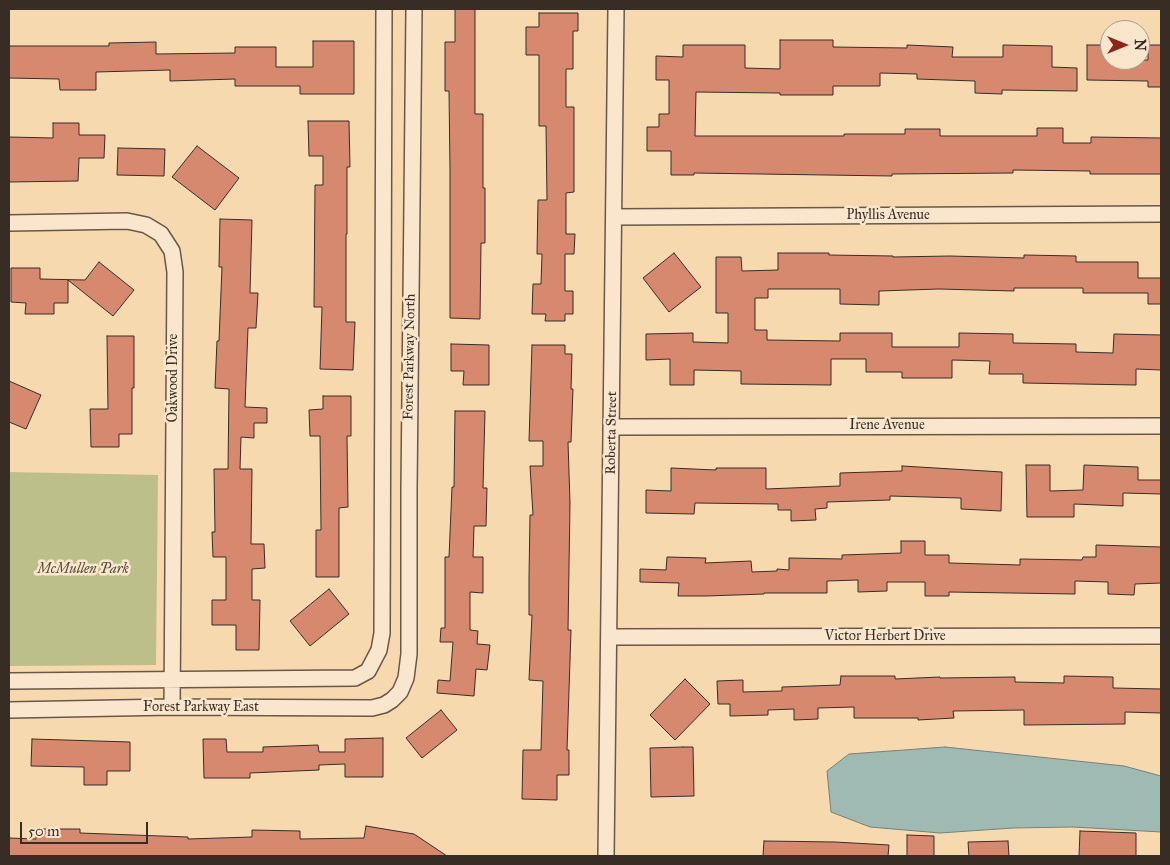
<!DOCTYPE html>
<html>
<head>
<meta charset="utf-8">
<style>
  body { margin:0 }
  #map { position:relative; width:1170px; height:865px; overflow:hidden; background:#f7d9b0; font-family:"IM FELL Great Primer",serif }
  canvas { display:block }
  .frame { position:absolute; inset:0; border:10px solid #382d25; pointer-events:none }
  .north { position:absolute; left:1100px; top:20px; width:50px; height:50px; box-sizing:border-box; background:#fae6cc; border:1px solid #ac9c89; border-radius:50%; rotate:90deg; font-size:14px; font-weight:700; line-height:20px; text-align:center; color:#382d25 }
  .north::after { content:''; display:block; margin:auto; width:18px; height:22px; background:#8f2418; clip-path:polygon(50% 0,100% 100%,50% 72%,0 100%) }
  .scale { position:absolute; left:20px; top:822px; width:128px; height:22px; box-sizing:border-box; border:2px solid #382d25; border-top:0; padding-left:6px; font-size:15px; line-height:18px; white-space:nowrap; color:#382d25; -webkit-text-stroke:4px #fae6cc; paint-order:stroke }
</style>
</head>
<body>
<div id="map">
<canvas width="1170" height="865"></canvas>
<div class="frame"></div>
<div class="north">N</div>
<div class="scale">50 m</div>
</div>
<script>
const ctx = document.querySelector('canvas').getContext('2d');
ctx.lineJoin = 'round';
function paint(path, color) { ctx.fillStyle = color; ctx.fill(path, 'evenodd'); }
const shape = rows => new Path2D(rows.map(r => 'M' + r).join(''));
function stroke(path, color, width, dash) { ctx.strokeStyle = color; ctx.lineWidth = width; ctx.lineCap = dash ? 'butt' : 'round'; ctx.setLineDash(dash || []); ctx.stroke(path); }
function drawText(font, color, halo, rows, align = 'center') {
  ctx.font = font + ' "IM FELL Great Primer",serif'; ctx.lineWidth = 5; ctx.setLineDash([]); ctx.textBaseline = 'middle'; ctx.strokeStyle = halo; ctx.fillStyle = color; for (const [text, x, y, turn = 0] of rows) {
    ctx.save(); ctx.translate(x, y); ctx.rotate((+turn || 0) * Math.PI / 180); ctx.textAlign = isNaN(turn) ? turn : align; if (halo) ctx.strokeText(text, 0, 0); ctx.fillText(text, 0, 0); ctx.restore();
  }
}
const green = shape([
  [9,472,158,475,156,665,9,666]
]);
const water = shape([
  [945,747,1124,766,1161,776,1161,832,1073,827,1013,828,940,833,870,827,831,812,827,771,849,754,945,747]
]);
const building = shape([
  [455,9,475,9,475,114,483,114,483,188,485,188,485,243,481,243,480,319,450,318,450,170,449,91,445,91,445,42,455,42,455,9],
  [539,13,578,13,578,31,573,31,573,69,566,69,566,107,574,107,574,192,566,193,566,234,575,234,574,254,565,254,565,291,573,291,573,314,565,314,565,321,545,321,546,314,532,314,533,284,541,284,542,254,537,254,538,200,547,200,546,126,539,126,539,55,526,55,526,27,539,27,539,13],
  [780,40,833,40,833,47,907,48,907,45,953,47,952,57,1003,57,1003,45,1052,46,1052,67,1077,68,1077,91,1002,90,1002,94,975,93,975,81,917,79,917,74,880,73,880,86,833,86,833,95,780,95,780,93,696,92,695,136,844,136,844,134,905,134,905,129,940,129,940,136,1037,136,1037,128,1063,128,1063,143,1091,143,1091,137,1161,138,1161,174,1090,174,1090,171,1013,170,1013,173,892,174,892,176,694,173,694,175,671,175,671,151,647,151,647,127,659,127,659,114,669,114,669,80,656,80,656,56,683,57,683,45,745,45,745,68,780,69,780,40],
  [313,41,354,41,354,94,300,94,300,86,235,86,235,79,170,81,170,70,96,72,96,90,60,90,59,79,9,78,9,46,109,46,109,43,156,42,156,54,235,53,235,47,276,47,276,67,313,67,313,41],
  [1087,45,1110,45,1110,60,1148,60,1148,45,1161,45,1161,87,1148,87,1148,81,1087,80,1087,45],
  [308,121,349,121,350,167,347,167,347,234,346,234,346,322,355,322,353,370,320,369,322,307,314,307,315,185,323,185,323,156,309,156,308,121],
  [53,123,79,123,79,135,105,135,104,158,79,158,78,181,9,182,9,137,53,138,53,123],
  [197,146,239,178,215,210,172,177,197,146],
  [118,148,165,149,164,176,117,175,118,148],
  [220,219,252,220,250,293,258,293,256,328,248,328,245,407,267,408,267,423,254,423,254,438,241,437,240,469,252,469,251,544,264,544,265,568,252,569,252,600,260,600,259,650,236,650,236,625,212,625,212,600,226,600,226,557,213,557,212,532,215,532,214,469,228,469,229,389,215,388,217,341,219,341,222,267,219,267,220,219],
  [674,253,701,287,669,312,643,278,674,253],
  [778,253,829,253,829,255,893,256,893,257,950,256,1024,258,1024,255,1076,256,1076,262,1138,262,1138,278,1161,278,1161,304,1148,304,1148,293,1083,293,1083,288,1014,288,1014,291,939,289,879,291,879,305,840,304,840,289,768,289,768,298,755,298,755,330,767,330,767,340,840,341,840,333,892,333,892,347,959,347,959,333,1013,334,1013,343,1076,344,1076,352,1113,353,1114,334,1161,335,1161,370,1136,369,1136,385,1023,383,1023,374,989,374,990,361,952,360,952,378,902,378,902,372,866,372,866,359,831,359,831,385,741,384,741,371,694,370,694,385,670,385,670,359,646,360,646,334,693,333,693,342,728,343,728,313,716,313,716,257,741,257,742,271,778,270,778,253],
  [99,262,134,290,113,316,68,280,68,303,54,303,54,314,25,314,26,303,11,302,11,268,40,268,40,279,85,280,99,262],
  [107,336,134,336,134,388,132,388,132,434,119,434,119,447,91,447,90,409,108,409,107,336],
  [451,344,489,345,489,385,463,385,464,371,451,371,451,344],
  [532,345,565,345,565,354,572,354,571,389,573,389,571,442,568,442,570,503,568,630,571,630,567,750,569,750,569,775,557,775,557,800,522,799,523,750,541,750,543,681,529,680,532,615,529,615,529,578,530,515,533,515,530,466,543,466,543,441,529,441,532,345],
  [9,381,41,395,26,429,9,422,9,381],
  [323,396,351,396,351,436,347,436,348,507,339,508,339,577,316,577,316,530,321,530,320,436,310,436,309,410,323,409,323,396],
  [455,411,485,411,483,488,487,488,486,526,474,526,473,557,483,557,483,593,470,592,470,630,478,631,477,644,490,645,487,670,476,669,474,696,437,693,438,680,450,681,453,642,440,642,441,628,445,628,445,557,449,557,452,487,454,487,455,411],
  [1026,465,1050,465,1050,491,1083,490,1084,465,1138,467,1138,480,1161,480,1161,494,1123,493,1123,506,1074,504,1074,517,1027,517,1026,465],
  [902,466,1002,472,1001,511,961,509,961,498,890,496,890,500,827,502,827,508,815,509,816,520,791,521,791,510,778,510,778,504,695,503,694,514,646,513,646,490,671,491,671,468,716,470,716,468,766,468,766,489,840,486,840,473,902,471,902,466],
  [901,541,925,541,925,555,949,555,949,563,1020,565,1020,559,1082,560,1083,557,1096,557,1096,545,1161,547,1161,583,1135,584,1134,595,1108,594,1108,582,1075,581,1075,594,949,592,949,596,925,596,925,582,887,582,887,591,858,592,858,580,827,581,827,593,764,593,764,594,707,596,678,596,679,583,640,582,640,569,666,570,667,557,706,558,705,563,751,561,752,572,777,571,777,569,789,570,789,558,842,559,842,555,901,553,901,541],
  [329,589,349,614,310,646,290,621,329,589],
  [841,676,895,676,895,679,940,677,940,678,1015,677,1015,682,1064,683,1064,676,1113,677,1113,688,1161,689,1161,713,1125,712,1125,724,1024,725,1024,710,953,711,954,718,918,720,918,718,854,718,854,707,818,708,818,719,794,720,794,709,768,710,768,715,730,716,730,704,718,704,717,681,743,680,743,692,782,691,782,687,840,685,841,676],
  [685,679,710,704,675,740,650,715,685,679],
  [441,710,457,730,422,758,406,738,441,710],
  [383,738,383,777,345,777,345,764,319,765,319,770,250,773,250,778,204,778,203,739,226,739,227,752,263,752,263,747,318,745,319,752,345,752,345,739,383,738],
  [32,739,130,742,130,771,107,771,107,785,84,785,84,767,31,766,32,739],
  [683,747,693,747,694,796,651,797,650,748,683,747],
  [366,826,414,834,447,856,9,856,9,838,36,839,36,829,80,829,80,833,188,837,188,839,252,837,252,830,300,831,300,839,364,838,366,826],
  [1080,831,1136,833,1136,856,1079,856,1080,831],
  [907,835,934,836,934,856,907,856,907,835],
  [764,841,835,842,889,845,888,856,763,856,764,841],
  [1008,841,1009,856,969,856,968,842,1008,841]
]);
const minor = shape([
  [614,217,1161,214],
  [9,223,127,221,146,225,161,234,172,251,175,272,172,707],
  [612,427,1161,426],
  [609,637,1161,636],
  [9,681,355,678,368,671,379,650,382,633,384,9],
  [9,710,172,707,372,708,384,705,392,700,400,692,406,678,409,654,409,489,414,9],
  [606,856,616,9]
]);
const streetNames = [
  ["Phyllis Avenue",888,216],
  ["Forest Parkway North",410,357,-89],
  ["Oakwood Drive",174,378,-90],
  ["Irene Avenue",887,426],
  ["Roberta Street",612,433,-89],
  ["Victor Herbert Drive",885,637],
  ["Forest Parkway East",201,708]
];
const parkNames = [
  ["McMullen Park",83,570]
];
paint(green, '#bdbf8b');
paint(water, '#9fb9b3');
stroke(water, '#76817a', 1);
paint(building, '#d7896f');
stroke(building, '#382d25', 1);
stroke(minor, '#685848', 18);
stroke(minor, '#fae6cc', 15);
drawText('14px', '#382d25', '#fae6cc', streetNames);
drawText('italic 14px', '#534a39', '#fae6cc', parkNames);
</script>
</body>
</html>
